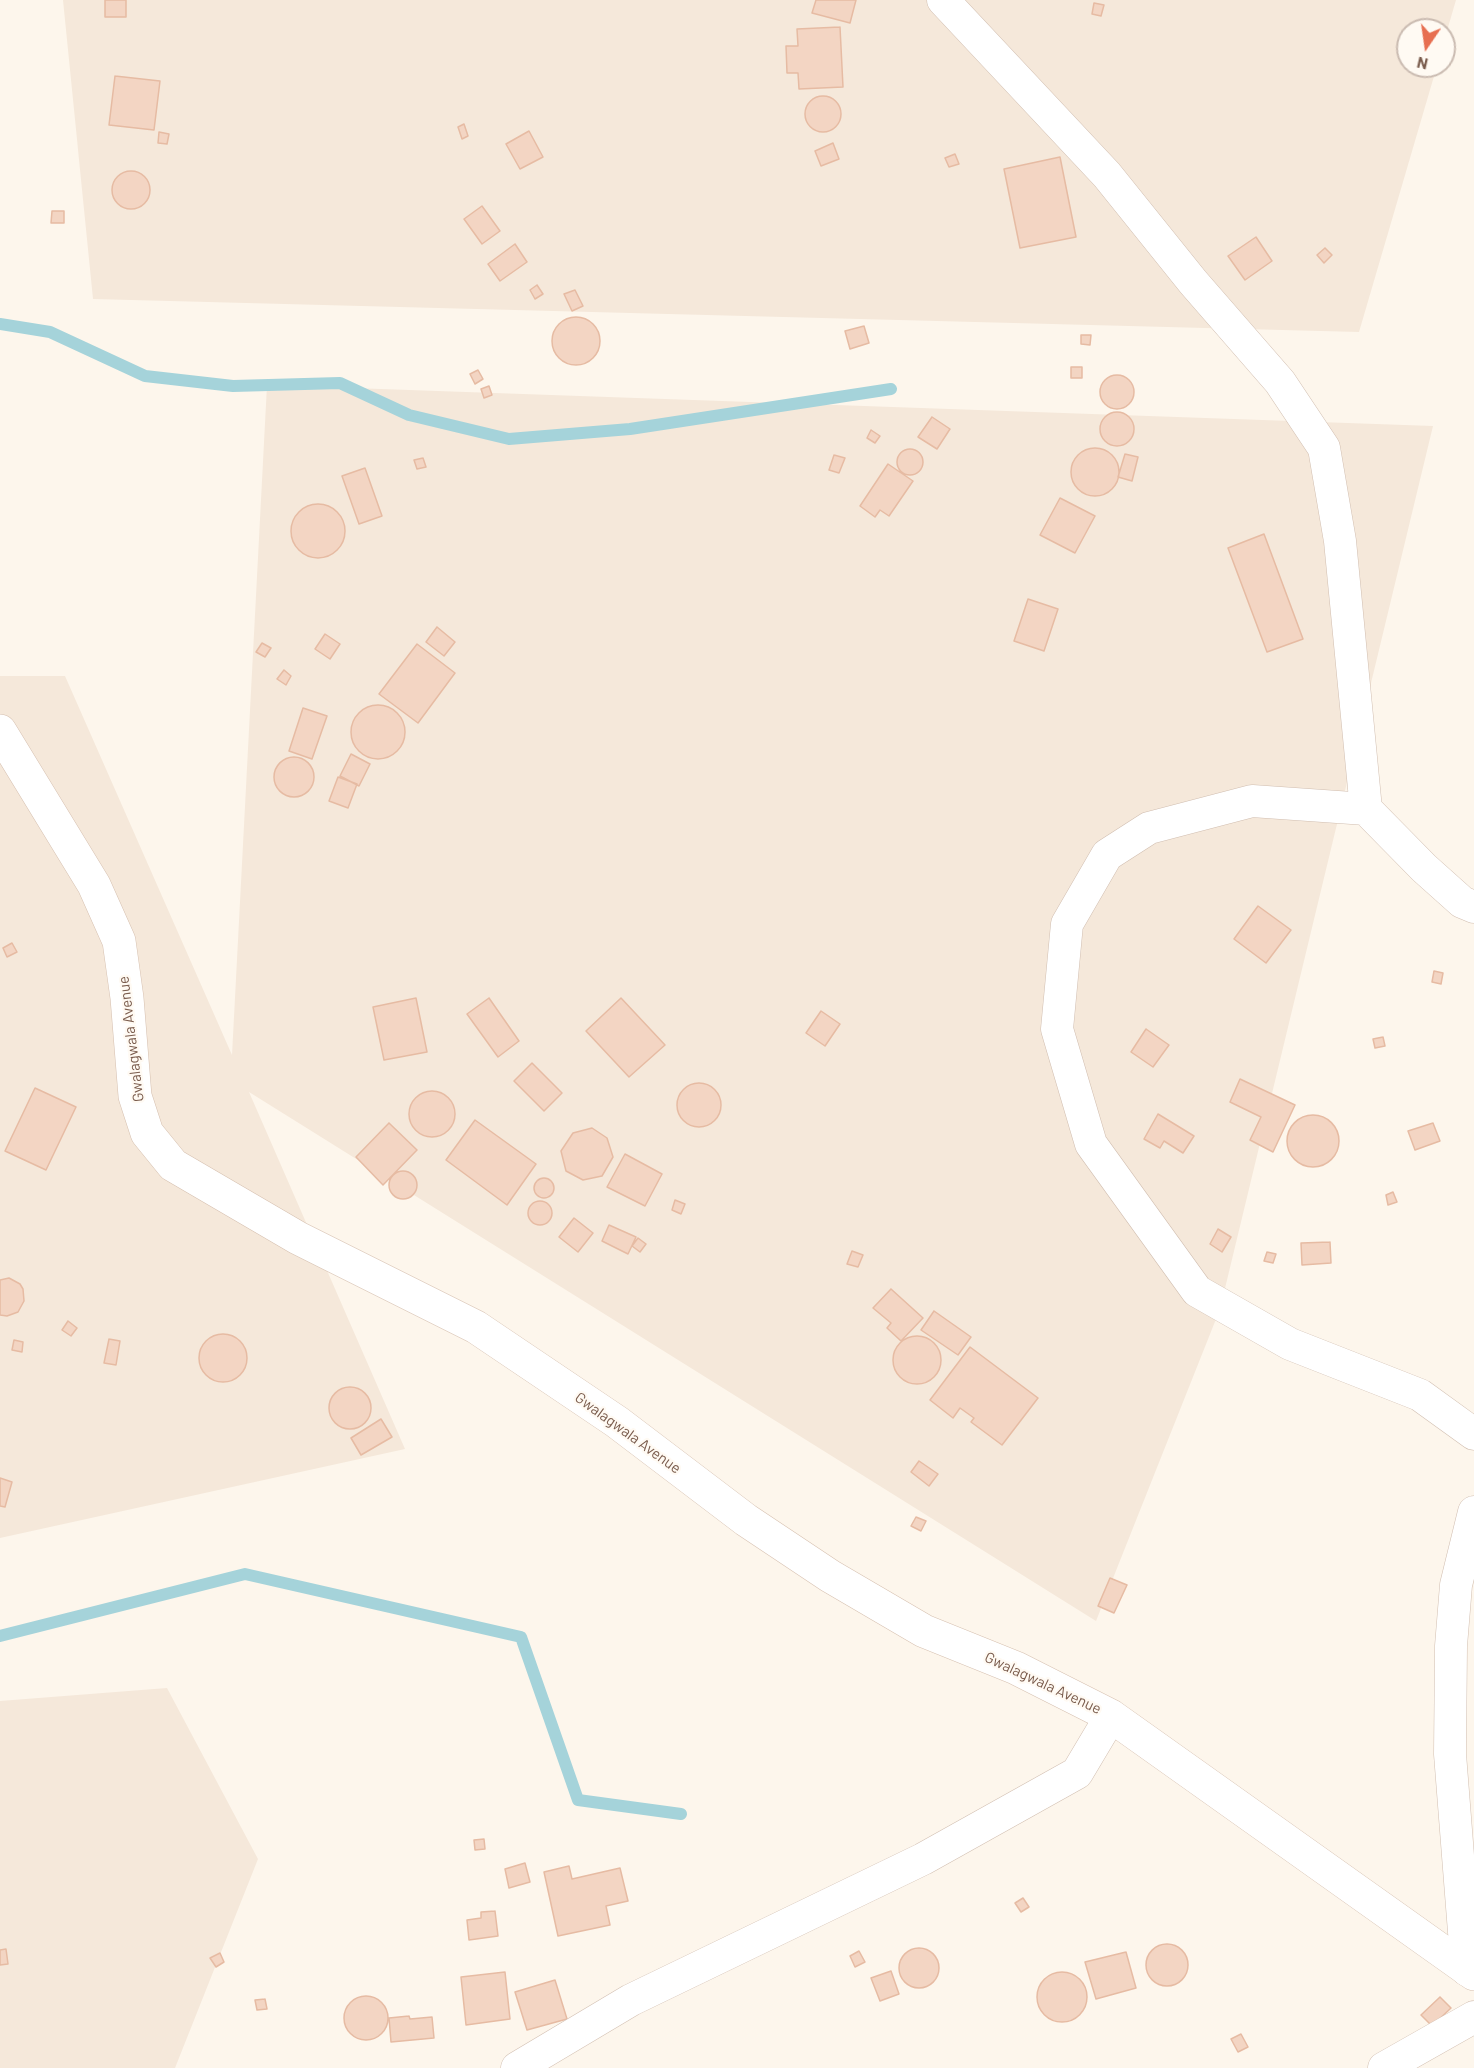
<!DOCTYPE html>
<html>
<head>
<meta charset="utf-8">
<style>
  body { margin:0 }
  #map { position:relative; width:1474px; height:2068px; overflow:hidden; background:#fdf6ec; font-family:Barlow,sans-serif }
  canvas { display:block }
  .north { position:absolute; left:1396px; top:18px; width:60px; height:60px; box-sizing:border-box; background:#fffaf3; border:2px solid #cabbb1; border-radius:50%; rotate:193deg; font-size:16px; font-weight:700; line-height:24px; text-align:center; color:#7a5c4d }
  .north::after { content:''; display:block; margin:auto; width:21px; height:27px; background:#e76f51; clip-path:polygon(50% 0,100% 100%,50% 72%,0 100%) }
</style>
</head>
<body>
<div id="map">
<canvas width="1474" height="2068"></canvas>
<div class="north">N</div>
</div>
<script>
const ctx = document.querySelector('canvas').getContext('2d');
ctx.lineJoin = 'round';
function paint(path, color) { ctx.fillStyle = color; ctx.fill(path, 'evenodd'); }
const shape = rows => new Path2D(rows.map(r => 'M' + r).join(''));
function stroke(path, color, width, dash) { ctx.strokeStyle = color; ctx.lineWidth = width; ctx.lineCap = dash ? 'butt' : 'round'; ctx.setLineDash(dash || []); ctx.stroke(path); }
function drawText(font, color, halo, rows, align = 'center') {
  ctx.font = font + ' Barlow,sans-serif'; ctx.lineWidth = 4.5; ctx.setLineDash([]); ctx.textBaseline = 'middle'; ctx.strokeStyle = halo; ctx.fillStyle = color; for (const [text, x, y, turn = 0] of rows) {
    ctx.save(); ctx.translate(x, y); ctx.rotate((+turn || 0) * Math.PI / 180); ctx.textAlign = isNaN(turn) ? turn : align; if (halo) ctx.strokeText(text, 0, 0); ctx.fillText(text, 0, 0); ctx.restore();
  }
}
const residential = shape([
  [63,0,1456,0,1444,41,1444,30,1408,30,1408,66,1437,66,1359,332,93,299],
  [267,385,1433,426,1220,1309,1096,1621,249,1092,405,1449,0,1538,0,676,65,676,232,1055],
  [167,1688,258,1859,175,2068,0,2068,0,1701]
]);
const stream = shape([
  [0,324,50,332,145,376,233,386,340,383,409,415,509,439,630,429,891,389],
  [0,1636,245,1574,521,1637,578,1800,681,1814]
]);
const building = shape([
  [105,0,126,0,126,17,105,17,105,0],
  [816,0,856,0,850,23,812,13,816,0],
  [1094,3,1104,5,1101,16,1092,14,1094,3],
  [840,27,843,87,799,89,798,73,787,73,786,46,798,46,797,29,840,27],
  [115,76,160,81,154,130,109,125,115,76],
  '805 114a18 18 0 1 1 36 0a18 18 0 1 1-36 0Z',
  [464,124,468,136,462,139,458,127,464,124],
  [529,131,543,157,520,169,506,144,529,131],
  [159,132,169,134,167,144,158,143,159,132],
  [833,143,839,159,821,166,815,151,833,143],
  [955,154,959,164,949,167,945,158,955,154],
  [1060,157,1076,237,1020,248,1004,169,1060,157],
  '112 190a19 19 0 1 1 38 0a19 19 0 1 1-38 0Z',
  [482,206,500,231,482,244,464,219,482,206],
  [52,211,64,211,64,223,51,223,52,211],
  [1256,237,1272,261,1245,280,1228,256,1256,237],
  [515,244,527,262,500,281,488,264,515,244],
  [1325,248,1332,255,1324,263,1317,255,1325,248],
  [537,285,543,294,535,299,530,290,537,285],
  [575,290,583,306,572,311,564,294,575,290],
  '552 341a24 24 0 1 1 48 0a24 24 0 1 1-48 0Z',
  [864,326,869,343,850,349,845,331,864,326],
  [1081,335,1091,335,1090,345,1081,344,1081,335],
  [1071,367,1082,367,1082,378,1071,378,1071,367],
  [478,370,483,379,475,384,470,374,478,370],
  '1100 392a17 17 0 1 1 34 0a17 17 0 1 1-34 0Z',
  [489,386,492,395,484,398,481,389,489,386],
  '1100 429a17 17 0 1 1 34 0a17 17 0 1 1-34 0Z',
  [932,417,950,429,937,449,918,437,932,417],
  [871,430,880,436,875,443,867,438,871,430],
  '1071 472a24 24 0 1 1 48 0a24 24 0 1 1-48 0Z',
  '897 462a13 13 0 1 1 26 0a13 13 0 1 1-26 0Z',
  [1125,454,1138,457,1132,481,1118,477,1125,454],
  [834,455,845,458,839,473,829,470,834,455],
  [423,458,426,467,417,469,414,460,423,458],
  [888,464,913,481,889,516,880,510,875,517,860,506,888,464],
  [365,468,382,516,359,524,342,476,365,468],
  [1060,498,1095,516,1075,553,1040,535,1060,498],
  '291 531a27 27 0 1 1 54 0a27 27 0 1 1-54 0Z',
  [1264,534,1303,639,1267,652,1228,548,1264,534],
  [1028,599,1058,609,1044,651,1014,641,1028,599],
  [437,627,455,642,444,656,426,642,437,627],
  [325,634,340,644,330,659,315,649,325,634],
  [262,643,271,648,265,657,256,652,262,643],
  [417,644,455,673,418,723,379,694,417,644],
  [284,670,291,676,286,685,277,679,284,670],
  '351 732a27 27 0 1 1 54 0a27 27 0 1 1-54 0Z',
  [303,708,327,716,312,759,289,751,303,708],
  [351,754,370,764,359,786,340,776,351,754],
  '274 777a20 20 0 1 1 40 0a20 20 0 1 1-40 0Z',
  [338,777,357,784,348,808,329,801,338,777],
  [1258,906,1291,930,1266,963,1234,939,1258,906],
  [12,943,17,952,7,957,3,948,12,943],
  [1434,971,1443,973,1441,984,1432,982,1434,971],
  [416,998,427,1052,384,1060,373,1007,416,998],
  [489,998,519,1041,498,1057,467,1014,489,998],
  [621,998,665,1045,629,1077,586,1031,621,998],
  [821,1011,840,1024,825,1046,806,1033,821,1011],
  [1146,1029,1169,1045,1153,1067,1131,1052,1146,1029],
  [1383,1037,1385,1046,1375,1048,1373,1039,1383,1037],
  [532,1063,562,1093,544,1111,514,1081,532,1063],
  [1240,1079,1295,1105,1273,1152,1250,1140,1261,1117,1230,1102,1240,1079],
  '677 1105a22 22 0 1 1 44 0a22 22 0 1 1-44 0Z',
  [35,1088,76,1107,46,1170,5,1151,35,1088],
  '409 1114a23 23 0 1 1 46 0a23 23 0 1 1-46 0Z',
  [1158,1114,1194,1136,1183,1153,1164,1141,1160,1148,1144,1139,1158,1114],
  '1287 1141a26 26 0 1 1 52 0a26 26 0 1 1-52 0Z',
  [475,1120,536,1164,507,1205,446,1160,475,1120],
  [389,1123,417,1150,383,1185,356,1157,389,1123],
  [1433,1123,1440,1141,1415,1150,1408,1131,1433,1123],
  [592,1128,607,1138,613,1157,602,1176,583,1180,566,1171,561,1151,573,1133,592,1128],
  [625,1154,662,1174,645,1206,607,1187,625,1154],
  '389 1185a14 14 0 1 1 28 0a14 14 0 1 1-28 0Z',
  '534 1188a10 10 0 1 1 20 0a10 10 0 1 1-20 0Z',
  [1393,1192,1397,1202,1388,1205,1386,1195,1393,1192],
  [675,1200,685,1204,681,1214,672,1210,675,1200],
  '528 1213a12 12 0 1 1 24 0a12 12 0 1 1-24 0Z',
  [574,1218,593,1233,578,1252,559,1237,574,1218],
  [609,1225,636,1237,628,1254,602,1241,609,1225],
  [1218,1229,1231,1237,1222,1252,1210,1244,1218,1229],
  [638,1238,646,1244,640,1252,632,1246,638,1238],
  [1330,1242,1331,1263,1302,1265,1301,1243,1330,1242],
  [852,1251,863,1255,858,1267,847,1264,852,1251],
  [1267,1252,1276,1254,1273,1263,1264,1261,1267,1252],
  [9,1278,20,1284,23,1289,24,1301,18,1312,7,1316,0,1315,0,1280,9,1278],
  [891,1289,923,1318,901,1341,887,1328,891,1323,873,1308,891,1289],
  [934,1311,971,1337,958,1355,921,1330,934,1311],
  [68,1321,77,1328,71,1336,62,1330,68,1321],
  '199 1358a24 24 0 1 1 48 0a24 24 0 1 1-48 0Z',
  '893 1360a24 24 0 1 1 48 0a24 24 0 1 1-48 0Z',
  [109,1339,120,1341,116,1365,104,1363,109,1339],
  [14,1340,23,1342,22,1352,12,1350,14,1340],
  [970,1347,1038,1398,1002,1445,971,1422,974,1418,960,1408,953,1418,930,1400,970,1347],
  '329 1408a21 21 0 1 1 42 0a21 21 0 1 1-42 0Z',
  [381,1419,392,1437,361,1455,351,1438,381,1419],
  [919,1461,938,1474,929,1486,911,1472,919,1461],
  [0,1478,12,1482,5,1507,0,1506,0,1478],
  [916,1517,926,1521,921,1531,911,1526,916,1517],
  [1110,1578,1127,1585,1114,1613,1098,1606,1110,1578],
  [484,1839,485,1849,475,1850,474,1840,484,1839],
  [525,1863,530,1882,509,1888,505,1869,525,1863],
  [569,1866,572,1879,620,1868,628,1901,606,1906,610,1925,558,1936,544,1872,569,1866],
  [1023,1898,1029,1907,1021,1912,1015,1903,1023,1898],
  [495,1911,498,1936,469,1940,467,1920,481,1918,481,1912,495,1911],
  '1146 1965a21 21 0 1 1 42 0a21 21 0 1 1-42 0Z',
  '899 1968a20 20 0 1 1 40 0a20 20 0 1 1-40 0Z',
  [6,1949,8,1964,0,1965,0,1950,6,1949],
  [859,1951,865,1962,855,1967,850,1956,859,1951],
  [1126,1952,1136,1988,1096,1999,1085,1962,1126,1952],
  [220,1953,224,1962,216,1967,210,1958,220,1953],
  [891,1971,899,1994,880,2001,871,1978,891,1971],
  '1037 1997a25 25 0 1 1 50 0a25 25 0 1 1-50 0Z',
  [505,1972,510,2019,466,2025,461,1977,505,1972],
  [555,1980,567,2019,527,2030,515,1992,555,1980],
  '344 2018a22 22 0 1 1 44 0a22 22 0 1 1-44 0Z',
  [1440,1997,1451,2008,1432,2026,1421,2015,1440,1997],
  [265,1999,267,2009,257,2010,255,2000,265,1999],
  [409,2016,410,2019,432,2017,434,2038,391,2042,389,2018,409,2016],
  [1241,2034,1248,2047,1238,2052,1231,2039,1241,2034]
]);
const street = shape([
  [943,0,1107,175,1193,282,1280,382,1324,448,1340,541,1366,809,1424,868,1462,902,1474,907],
  [1366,809,1252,801,1149,828,1107,855,1067,924,1057,1029,1091,1144,1197,1291,1290,1344,1420,1395,1474,1434],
  [1467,1970,1450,1754,1451,1646,1456,1585,1474,1512],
  [517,2068,631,2000,923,1859,1077,1773,1111,1716],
  [1384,2068,1474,2017]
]);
const secondary = shape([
  [0,731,94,885,119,941,127,998,135,1096,147,1133,173,1165,298,1238,476,1327,617,1422,746,1520,830,1576,924,1631,1016,1668,1111,1716,1474,1974]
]);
const streetNames = [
  ["Gwalagwala Avenue",131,1039,-97],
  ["Gwalagwala Avenue",628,1433,36],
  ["Gwalagwala Avenue",1043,1683,25]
];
paint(residential, '#f5e8da');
stroke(stream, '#a5d3da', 12);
paint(building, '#f3d5c3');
stroke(building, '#e6bba3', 1.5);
stroke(street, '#d1beb0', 33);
stroke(secondary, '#d6c0b0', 34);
stroke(street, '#fff', 32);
stroke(secondary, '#fff', 33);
drawText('15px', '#7a5c4d', '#fffaf3', streetNames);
</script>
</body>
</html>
